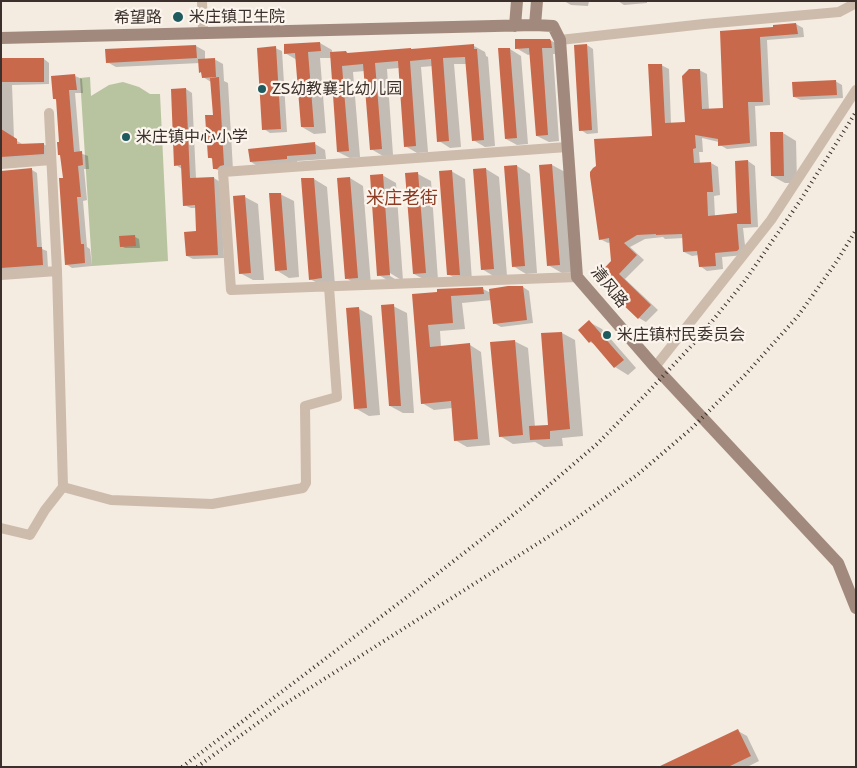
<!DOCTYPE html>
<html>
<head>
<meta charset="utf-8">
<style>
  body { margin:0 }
  #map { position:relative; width:857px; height:768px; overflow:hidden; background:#f4ebe1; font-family:Cabin,sans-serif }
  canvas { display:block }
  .frame { position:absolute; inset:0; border:2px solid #3b302b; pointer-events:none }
</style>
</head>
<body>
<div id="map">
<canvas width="857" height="768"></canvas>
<div class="frame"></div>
</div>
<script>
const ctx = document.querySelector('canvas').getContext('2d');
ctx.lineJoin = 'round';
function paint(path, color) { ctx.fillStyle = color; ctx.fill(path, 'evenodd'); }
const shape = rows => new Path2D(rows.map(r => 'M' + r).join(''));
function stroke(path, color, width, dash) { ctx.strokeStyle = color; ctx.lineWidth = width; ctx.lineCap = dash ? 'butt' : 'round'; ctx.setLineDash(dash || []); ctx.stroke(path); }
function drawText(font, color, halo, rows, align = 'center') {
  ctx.font = font + ' Cabin,"Noto Sans SC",sans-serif'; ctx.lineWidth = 4.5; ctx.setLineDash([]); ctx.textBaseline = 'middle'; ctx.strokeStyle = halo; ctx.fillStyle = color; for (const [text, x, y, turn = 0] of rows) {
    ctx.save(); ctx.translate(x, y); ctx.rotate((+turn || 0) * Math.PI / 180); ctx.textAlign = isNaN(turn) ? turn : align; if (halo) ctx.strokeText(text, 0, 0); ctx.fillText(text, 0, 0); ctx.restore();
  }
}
const green = shape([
  [90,77,91,96,109,85,123,82,139,87,150,94,160,94,168,261,92,266,80,78]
]);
const shadow = shape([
  [564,1,589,1,588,6,571,5],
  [618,1,647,1,647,3,624,5],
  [796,24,803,28,804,37,767,40,770,105,755,106,757,146,727,149,720,145,719,142,702,138,703,152,699,152,700,164,711,163,718,167,720,195,714,196,715,217,738,214,748,161,755,166,758,227,743,228,746,254,745,255,722,257,723,269,707,271,700,266,699,255,692,256,684,252,683,238,665,239,663,237,645,239,630,247,644,260,625,279,658,310,646,322,639,318,612,262,611,242,608,243,600,239,653,137,661,65,669,69,671,124,687,123,699,70,707,74,709,110,725,110,721,32,775,28],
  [550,40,561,46,562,54,553,54,559,141,549,142,537,136,531,54,528,55,516,48],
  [320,43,332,50,332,53,346,52,350,54,474,46,485,52,486,56,488,57,495,146,485,147,473,140,467,64,454,64,461,147,450,148,439,141,433,66,421,67,428,152,417,153,405,146,399,68,387,69,393,155,383,156,371,149,365,71,353,72,360,157,350,158,338,152,332,58,320,58,326,133,314,134,302,127,297,60,285,53],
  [587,45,593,49,598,133,587,134,581,130],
  [196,46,205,51,205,60,214,59,223,64,224,81,228,83,233,170,223,173,214,168,214,160,209,157,214,116,211,82,203,77,203,73,200,72,200,63,116,67,107,62],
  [275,48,282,51,287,132,270,133,264,129],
  [510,49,521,56,528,144,517,145,506,139],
  [44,59,49,63,49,84,12,85,14,139,22,144,22,145,43,144,49,147,49,156,1,163,1,60],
  [75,76,82,79,83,93,75,93,80,153,88,156,89,169,84,169,87,200,83,201,87,247,90,249,92,266,72,268,66,264,64,179,57,100,55,99],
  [835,81,842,85,843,98,801,100,794,97],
  [186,89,192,93,196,179,214,178,220,182,224,258,193,259,187,256,198,232,196,208,191,208,184,205,182,169,176,165],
  [783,133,796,141,797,183,785,183,772,176],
  [315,144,325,150,326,159,297,161,297,164,261,168,251,162],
  [552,165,565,172,573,272,562,273,548,265],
  [517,166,530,174,537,273,526,274,513,266],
  [486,169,499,177,507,276,495,277,482,269],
  [32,170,37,173,42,249,47,251,48,268,1,271,1,172],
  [451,171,465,179,472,281,461,282,448,274],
  [418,174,431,181,438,280,427,281,414,274],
  [382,175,396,183,403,281,390,273,390,276,400,282,392,283,379,275],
  [350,178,363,186,371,285,359,286,346,278],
  [314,179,327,187,335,285,323,286,310,279],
  [280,194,294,201,299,277,289,278,276,270],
  [245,197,258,204,264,280,253,280,240,273],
  [135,237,139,239,140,248,125,248,121,246],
  [523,287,529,291,533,323,501,327,494,323,492,300,462,303,465,329,440,331,441,347,470,345,481,352,490,445,467,447,455,440,452,408,434,410,422,403,413,295,483,289,491,293],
  [393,306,407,313,414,413,403,413,390,406],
  [359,309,372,316,380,415,369,416,355,408],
  [589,322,602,329,636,368,628,375,615,367,596,345,590,342],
  [562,333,575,340,583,436,562,438,563,446,544,447,535,442,513,444,500,436,514,341,528,348,535,427,549,426],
  [738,731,747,736,759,761,747,767,664,767]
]);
const building = shape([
  [796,23,798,34,760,37,763,102,748,102,750,143,718,146,718,139,695,135,696,148,693,149,694,163,711,162,713,192,707,192,708,216,737,213,735,161,748,160,751,224,737,224,739,249,737,251,715,253,716,266,699,267,697,251,683,252,682,234,656,235,656,234,637,235,624,243,637,255,619,274,651,305,638,319,595,278,611,261,609,238,599,240,590,176,590,172,593,168,596,166,594,139,652,136,648,64,662,64,665,123,685,122,682,76,689,69,700,69,702,109,723,108,720,31,773,27,773,25],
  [515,39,550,39,551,41,552,48,542,48,548,135,536,136,529,48,515,49],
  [320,42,321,51,308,52,314,127,301,127,295,53,284,54,284,44],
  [474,44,474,49,477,49,484,140,472,141,465,57,443,58,449,141,437,142,431,59,410,61,416,146,404,147,398,61,375,63,382,149,370,150,363,64,342,66,349,151,337,152,330,52,346,51,347,53,411,48,411,49],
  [587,44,592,130,579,131,574,45],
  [196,45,197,58,106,63,105,49],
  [276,46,281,129,262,130,257,48],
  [498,48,510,48,517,138,505,139],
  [1,58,44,58,44,82,1,82],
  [215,58,216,77,202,78,201,72,199,73,198,59],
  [75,74,77,90,69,90,74,152,82,151,83,165,78,166,81,197,77,197,81,244,84,244,85,263,65,265,59,178,63,178,60,155,58,155,57,142,59,142,56,99,53,99,51,76],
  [219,77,224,165,220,166,217,169,213,169,212,158,208,158,205,115,213,115,210,78],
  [836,80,837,95,793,97,792,82],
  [186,88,190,178,214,177,218,255,186,256,184,232,196,231,195,205,183,206,181,165,174,166,171,89],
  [1,129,17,139,17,144,44,143,44,154,1,157],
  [770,132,783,132,784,176,771,176],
  [315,142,316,154,287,156,287,159,250,162,248,149],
  [552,164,560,265,547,266,539,165],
  [517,165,525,266,512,267,504,166],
  [32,168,37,247,42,247,43,265,1,268,1,171],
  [486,168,494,269,481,270,473,169],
  [452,170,460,275,447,275,439,171],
  [418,172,426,273,413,274,405,173],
  [383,174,390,275,377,276,370,175],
  [350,177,358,278,345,279,337,178],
  [301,178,314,178,322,278,309,280],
  [269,193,281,193,287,270,275,271],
  [245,195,251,273,239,274,233,196],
  [135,235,136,246,120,247,119,236],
  [508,286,523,286,527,320,493,324,489,289],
  [483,287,484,294,451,296,453,323,428,325,430,347,470,343,478,439,454,441,451,401,421,404,412,294,437,292,437,289],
  [394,304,401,406,389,406,381,305],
  [359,307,367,408,354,409,346,308],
  [589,320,624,360,614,368,591,341,589,343,578,330],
  [562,332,570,429,550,431,550,439,530,440,529,426,548,425,541,333],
  [515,340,523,435,499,437,490,342],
  [738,729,751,756,728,767,658,767]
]);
const street = shape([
  [202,1,203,33],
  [560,40,704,24,839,12,856,3],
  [49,113,57,271],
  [567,147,223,172,231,290,577,277],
  [1,164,51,160],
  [1,275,57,271,63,487,111,500,212,504,303,488,306,483,305,406,337,397,329,287],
  [655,367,771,220,856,90],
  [1,528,30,535,45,510,63,487]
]);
const secondary = shape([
  [535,25,537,1],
  [515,26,517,1],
  [1,38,535,25,553,26,560,40,577,277,655,367,838,563,856,608]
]);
const rail = shape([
  [182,767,415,591,527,504,597,444,649,391,696,341,744,282,800,201,856,112],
  [197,767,280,707,570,523,637,475,691,429,745,375,798,316,837,261,856,230]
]);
const markers = [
  [178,17,6,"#1f5a5e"],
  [262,89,5,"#1f5a5e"],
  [126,137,5,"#1f5a5e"],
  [607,335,5,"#1f5a5e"]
];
const poiNames = [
  ["米庄镇卫生院",189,17],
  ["ZS幼教襄北幼儿园",272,89],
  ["米庄镇中心小学",136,137],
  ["米庄镇村民委员会",617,335]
];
const streetNames = [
  ["希望路",138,18,-1],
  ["清风路",609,287,51]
];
const neighbourhoodNames = [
  ["米庄老街",402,199]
];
paint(green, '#b8c4a0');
paint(shadow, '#0003');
paint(building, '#c8694b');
stroke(street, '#cdbbac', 10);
stroke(secondary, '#a18a7d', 12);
stroke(rail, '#3b302b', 4, [1, 4]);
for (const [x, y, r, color] of markers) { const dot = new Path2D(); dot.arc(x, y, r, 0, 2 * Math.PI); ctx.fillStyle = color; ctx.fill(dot); stroke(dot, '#fbf5ee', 2); }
drawText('16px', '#3b302b', '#fbf5ee', poiNames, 'left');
drawText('16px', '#3b302b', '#fbf5ee', streetNames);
drawText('18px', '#8c3b22', '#fbf5ee', neighbourhoodNames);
</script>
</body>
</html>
